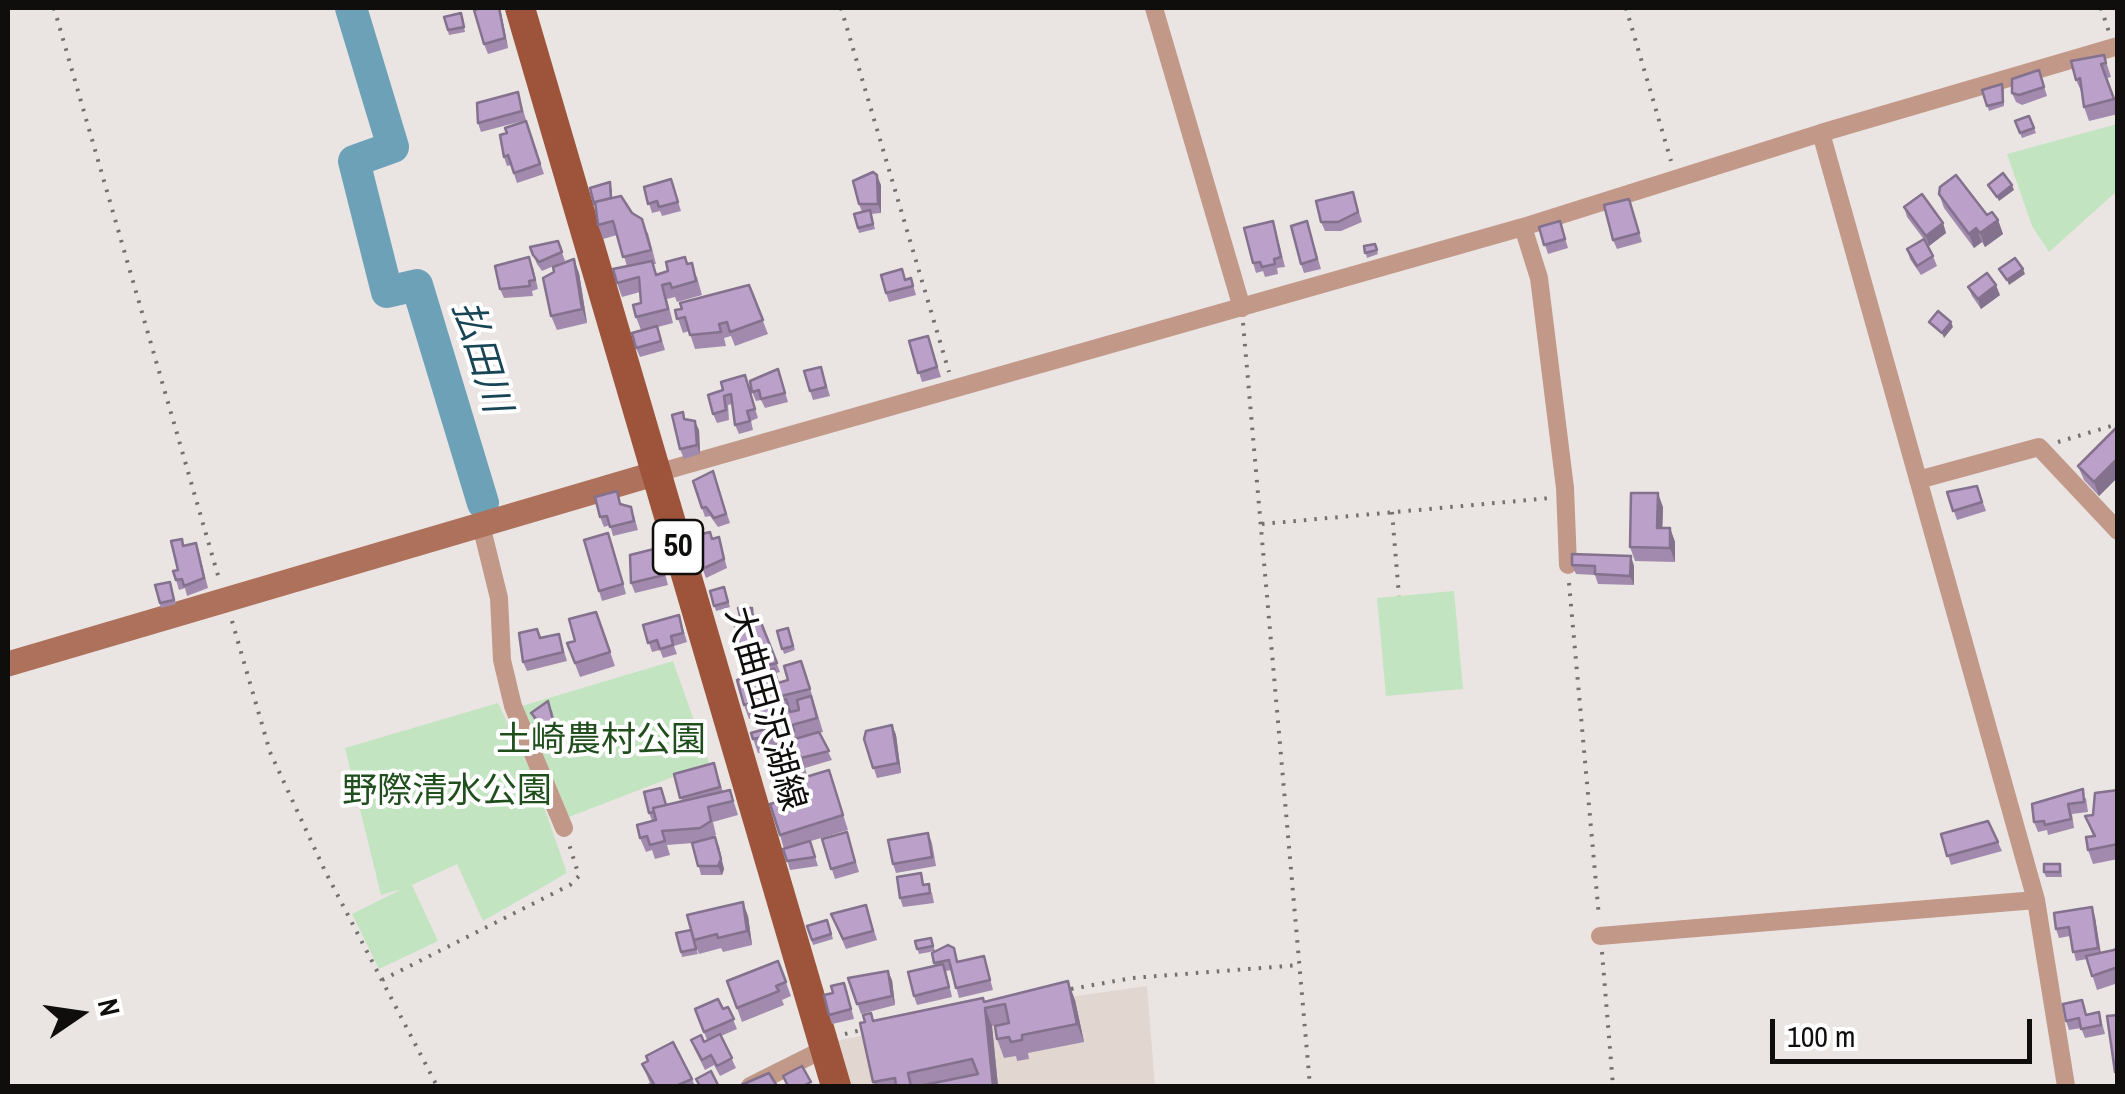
<!DOCTYPE html>
<html>
<head>
<meta charset="utf-8">
<style>
  body { margin:0 }
  #map { position:relative; width:2125px; height:1094px; overflow:hidden; background:#eae5e3; font-family:"Archivo Narrow",sans-serif }
  canvas { display:block }
  .frame { position:absolute; inset:0; border:10px solid #100e0d; pointer-events:none }
  .north { position:absolute; left:30px; top:964px; width:100px; height:100px; -webkit-text-stroke:8px #fff; paint-order:stroke; rotate:77deg; font-size:28px; font-weight:700; line-height:40px; text-align:center; color:#100e0d }
  .north::after { content:''; display:block; margin:auto; width:35px; height:45px; background:#100e0d; clip-path:polygon(50% 0,100% 100%,50% 72%,0 100%) }
  .scale { position:absolute; left:1770px; top:1019px; width:262px; height:45px; box-sizing:border-box; border:5px solid #100e0d; border-top:0; padding-left:12px; font-size:30px; line-height:35px; white-space:nowrap; color:#100e0d; -webkit-text-stroke:8px #fff; paint-order:stroke }
</style>
</head>
<body>
<div id="map">
<canvas width="2125" height="1094"></canvas>
<div class="frame"></div>
<div class="north">N</div>
<div class="scale">100 m</div>
</div>
<script>
const ctx = document.querySelector('canvas').getContext('2d');
ctx.lineJoin = 'round';
function paint(path, color) { ctx.fillStyle = color; ctx.fill(path, 'evenodd'); }
const shape = rows => new Path2D(rows.map(r => 'M' + r).join(''));
function stroke(path, color, width, dash) { ctx.strokeStyle = color; ctx.lineWidth = width; ctx.lineCap = dash ? 'butt' : 'round'; ctx.setLineDash(dash || []); ctx.stroke(path); }
function drawText(font, color, halo, rows, align = 'center') {
  ctx.font = font + ' "Archivo Narrow","Noto Sans JP",sans-serif'; ctx.lineWidth = 8; ctx.setLineDash([]); ctx.textBaseline = 'middle'; ctx.strokeStyle = halo; ctx.fillStyle = color; for (const [text, x, y, turn = 0] of rows) {
    ctx.save(); ctx.translate(x, y); ctx.rotate((+turn || 0) * Math.PI / 180); ctx.textAlign = isNaN(turn) ? turn : align; if (halo) ctx.strokeText(text, 0, 0); ctx.fillText(text, 0, 0); ctx.restore();
  }
}
const built = shape([
  [1147,986,1155,1086,848,1086,836,1041,1006,1006]
]);
const green = shape([
  [2117,124,2117,191,2049,252,2032,226,2007,154],
  [1454,591,1463,689,1386,696,1377,598],
  [673,661,709,763,569,817,522,706],
  [498,703,534,778,567,873,483,921,457,864,412,885,438,941,379,969,352,914,402,889,381,895,345,748]
]);
const river = shape([
  [351,8,393,147,354,161,387,292,417,285,483,503]
]);
const path = shape([
  [54,8,219,579],
  [841,8,949,372],
  [1626,8,1671,161],
  [2101,8,2109,32],
  [1243,323,1310,1086],
  [2058,442,2118,424],
  [1392,512,1399,596],
  [1262,524,1551,498],
  [1569,583,1599,917],
  [232,621,270,752,325,871,437,1086],
  [1602,952,1613,1086],
  [382,980,570,885,579,876,568,841],
  [1071,989,1132,978,1300,965],
  [845,1034,865,1029]
]);
const street = shape([
  [1154,8,1242,308],
  [1821,133,2118,46],
  [1523,227,1539,278,1565,488,1568,565],
  [657,473,1523,227,1821,133,2036,900,2066,1086],
  [1918,480,2039,447,2118,531],
  [481,525,499,598,502,660,513,706,564,828],
  [1600,936,2036,900],
  [750,1086,824,1049]
]);
const secondary = shape([
  [8,664,657,473]
]);
const primary = shape([
  [520,8,836,1086]
]);
const wall = shape([
  [481,8,500,8,508,48,488,54,484,44],
  [461,13,465,32,449,35,444,17],
  [2104,55,2111,77,2107,78,2118,108,2118,114,2089,121,2084,107,2082,93,2076,80],
  [2039,70,2047,96,2022,105,2016,102,2012,93],
  [2002,84,2004,89,2004,106,1989,111,1982,90],
  [518,92,526,120,481,132,478,123],
  [2029,116,2036,133,2022,138,2015,121],
  [526,121,544,174,517,183,511,165,507,166,504,157,507,133],
  [671,179,681,211,662,216,660,211,652,213,644,187],
  [881,185,881,213,871,214,875,229,859,233,854,214,862,212,859,204],
  [612,187,612,198,632,213,648,233,656,264,653,264,657,274,688,264,697,277,702,295,677,302,675,297,667,299,673,323,658,327,665,350,640,357,636,348,641,330,636,317,641,303,640,292,622,297,617,283,627,266,617,235,603,239,598,225],
  [1353,192,1362,222,1341,231,1325,231,1321,222],
  [1939,194,1998,220,2003,234,1985,247,1982,242,1974,248,1944,208],
  [1629,199,1642,242,1617,249,1613,240],
  [1904,207,1943,223,1946,233,1929,246,1907,217],
  [1307,221,1321,269,1304,273,1301,264],
  [1560,221,1568,248,1548,254,1539,227],
  [1276,231,1285,267,1277,268,1278,274,1265,277,1263,271,1256,273,1253,263],
  [558,241,565,261,542,271,537,264,533,255],
  [1375,244,1378,254,1367,258,1364,246],
  [1907,249,1933,256,1937,266,1921,275,1910,259],
  [533,267,538,289,532,291,533,296,504,298,500,289],
  [554,272,579,273,587,323,557,330,551,316],
  [911,278,916,295,889,302,886,293],
  [749,285,768,334,735,346,731,336,724,338,726,346,695,349,689,331,683,333,675,310],
  [1968,287,2000,295,1981,309,1972,296],
  [928,336,941,377,922,382,909,341],
  [821,367,830,396,813,400,810,391],
  [778,369,788,402,765,408,761,400,756,401,752,392],
  [745,375,758,418,751,421,753,430,739,434,735,425,732,404,728,405,729,420,717,423,713,414,723,390],
  [685,419,699,430,700,454,684,459,680,449],
  [2118,428,2118,477,2099,496,2084,480,2078,466],
  [713,471,730,523,718,527,710,516,705,517,693,481],
  [1977,486,1986,511,1957,520,1947,492],
  [621,504,634,516,638,530,613,536,610,525,604,527,600,517],
  [1663,507,1662,528,1670,528,1675,542,1675,562,1635,561,1630,547],
  [719,537,727,568,706,578,703,570,699,571,695,562,713,539],
  [182,539,184,546,199,552,208,588,187,596,185,588,179,590,176,580],
  [612,543,626,594,602,601,599,591],
  [658,548,668,585,635,593,631,583],
  [1572,565,1634,566,1634,585,1598,584,1595,575,1576,574],
  [170,582,176,604,161,608,155,585],
  [724,587,730,607,716,611,710,591],
  [596,612,615,666,580,677,567,643,575,641],
  [754,613,755,621,760,620,780,672,776,673,779,683,806,675,823,732,819,733,832,760,805,768,807,775,791,779,782,749,758,753,751,733,765,729,762,716,749,719,744,705,759,674,754,657,744,654,735,627,742,625],
  [643,625,682,625,687,642,674,646,677,654,663,658,660,650,652,652],
  [788,628,795,650,784,654,777,631],
  [559,634,567,661,527,671,523,662,541,638],
  [552,710,561,749,549,754,540,729,535,722,531,713],
  [892,725,896,735,901,773,877,778,864,739],
  [829,770,848,830,794,846,810,841,818,866,790,870,780,835,791,798],
  [717,773,723,792,730,790,738,815,713,822,716,835,711,838,715,837,719,846,724,869,722,875,701,875,693,843,667,845,670,855,655,859,652,850,646,852,640,838,652,821,649,813,667,805,682,801,674,774],
  [2118,790,2118,859,2093,864,2088,850,2093,836,2085,816,2093,815],
  [2086,798,2088,812,2072,814,2074,828,2048,835,2047,830,2038,832,2034,822,2032,804],
  [928,833,932,843,936,866,896,873,893,864],
  [1941,834,1998,842,2002,851,1951,865],
  [822,839,850,842,859,872,835,879],
  [2061,869,2062,877,2046,877,2044,872],
  [924,884,932,893,934,903,903,907,900,898],
  [866,905,877,940,846,949,831,914],
  [748,916,752,945,723,952,721,948,699,954,695,944,698,954,682,957,676,933],
  [2095,917,2101,953,2114,950,2118,947,2118,983,2097,990,2087,959,2076,961,2070,936,2059,938,2056,929],
  [827,920,833,939,813,945,807,926],
  [931,938,935,951,919,954,915,941],
  [932,953,958,962,984,956,993,990,959,998,952,970,946,971,952,997,917,1005,914,996,935,966],
  [778,961,791,996,782,1000,784,1005,742,1022,727,981],
  [848,978,892,980,895,1005,861,1014],
  [847,992,854,1019,832,1024,829,1015,833,993],
  [1075,1000,1084,1042,1028,1053,1029,1059,1017,1061,1016,1056,1004,1058,997,1039,1009,1023,992,1026,998,1086,874,1086,873,1082,874,1020,985,1002],
  [728,1007,737,1029,721,1036,736,1068,720,1076,714,1065,705,1070,695,1050,691,1040,704,1042,707,1040,695,1009,723,1009],
  [2099,1012,2105,1034,2085,1038,2081,1028,2069,1030,2066,1021],
  [642,1064,692,1079,695,1086,642,1086,650,1083]
]);
const shadedWall = shape([
  [499,8,500,8,508,48,505,38],
  [877,175,881,185,881,213,878,204],
  [2012,185,2014,190,1999,201,1997,197],
  [1998,220,2003,234,1985,247,1980,233],
  [1943,223,1946,233,1929,246,1926,236],
  [1976,228,1982,242,1974,248,1969,234],
  [574,259,579,273,587,323,582,309],
  [2023,269,2025,274,2009,285,2007,280],
  [1996,285,2000,295,1981,309,1978,299],
  [1951,322,1953,327,1944,338,1942,333],
  [695,421,699,430,700,454,697,445],
  [2116,460,2118,477,2099,496,2094,482],
  [1658,493,1663,507,1662,542,1657,528],
  [1670,528,1675,542,1675,562,1670,548],
  [1631,556,1634,566,1634,585,1630,576],
  [892,725,896,735,901,773,898,763],
  [715,837,724,869,722,875,718,866],
  [743,902,748,916,752,945,747,931],
  [2092,907,2095,917,2101,957,2098,948],
  [888,971,892,980,895,1005,892,996],
  [1068,981,1075,1000,1084,1042,1077,1024],
  [985,1008,992,1026,998,1086,993,1086]
]);
const building = shape([
  [481,8,499,8,505,38,484,44,474,10,481,8],
  [461,13,464,27,448,30,444,17,461,13],
  [2104,55,2106,63,2101,64,2114,99,2084,107,2080,78,2076,80,2071,61,2104,55],
  [2039,70,2044,87,2019,95,2012,93,2012,79,2039,70],
  [2002,84,2003,102,1987,106,1982,90,2002,84],
  [518,92,522,111,478,123,477,103,518,92],
  [2029,116,2034,128,2020,133,2015,121,2029,116],
  [526,121,540,164,514,173,508,155,504,157,500,135,507,133,505,128,526,121],
  [873,172,877,175,878,204,859,204,853,181,873,172],
  [2003,173,2012,185,1997,197,1988,185,2003,173],
  [1956,175,1987,215,1992,212,1998,220,1980,233,1976,228,1969,234,1939,194,1940,187,1956,175],
  [671,179,678,202,659,207,657,201,648,204,644,187,671,179],
  [610,182,611,198,595,202,594,204,590,188,610,182],
  [1353,192,1358,212,1338,222,1321,222,1316,201,1353,192],
  [1922,194,1943,223,1926,236,1904,207,1922,194],
  [621,196,632,213,642,219,651,250,623,257,613,221,598,225,595,202,621,196],
  [1629,199,1639,233,1613,240,1604,205,1629,199],
  [870,210,873,224,858,228,854,214,870,210],
  [1273,221,1281,257,1274,259,1275,264,1262,267,1260,262,1253,263,1244,228,1273,221],
  [1307,221,1317,259,1301,264,1291,226,1307,221],
  [1560,221,1565,239,1544,245,1539,227,1560,221],
  [1924,239,1933,256,1917,266,1907,249,1924,239],
  [558,241,562,252,539,262,533,255,530,247,558,241],
  [1375,244,1377,250,1365,253,1364,246,1375,244],
  [529,257,535,280,529,281,530,286,500,289,495,266,529,257],
  [685,257,687,264,692,263,696,281,672,288,670,283,662,285,668,309,636,317,633,305,641,303,639,277,617,283,613,269,652,261,656,275,668,271,666,262,685,257],
  [2015,258,2023,269,2007,280,1999,269,2015,258],
  [574,259,582,309,551,316,543,278,554,272,553,267,574,259],
  [902,269,905,280,911,278,913,286,886,293,881,275,902,269],
  [1987,273,1996,285,1978,299,1968,287,1987,273],
  [749,285,763,320,730,332,727,322,719,324,721,332,690,335,685,317,677,319,675,310,682,309,680,303,749,285],
  [1938,311,1951,322,1942,333,1929,322,1938,311],
  [657,326,661,341,636,348,632,333,657,326],
  [928,336,937,367,918,373,909,341,928,336],
  [821,367,826,387,810,391,804,371,821,367],
  [778,369,785,393,761,399,759,390,752,392,750,381,778,369],
  [745,375,755,409,747,411,750,421,735,425,731,394,724,396,726,410,713,414,708,395,723,390,721,382,745,375],
  [683,412,684,419,695,421,697,445,680,449,672,415,683,412],
  [2117,427,2118,461,2116,460,2094,482,2078,466,2117,427],
  [713,471,726,514,714,518,706,507,702,508,693,481,713,471],
  [1977,486,1982,502,1953,511,1947,492,1977,486],
  [617,491,620,504,631,507,634,521,610,527,607,516,600,517,595,497,617,491],
  [1631,493,1658,493,1657,528,1670,528,1670,548,1630,547,1631,493],
  [710,532,712,539,719,537,724,559,702,569,700,561,695,562,689,537,710,532],
  [608,533,623,584,599,591,584,540,608,533],
  [182,539,183,546,196,543,204,578,184,586,182,579,176,580,173,571,178,570,171,541,182,539],
  [658,548,664,575,631,583,630,555,658,548],
  [1572,554,1631,556,1630,576,1595,574,1595,566,1572,565,1572,554],
  [170,582,174,600,160,603,155,585,170,582],
  [724,587,728,602,714,606,710,591,724,587],
  [738,608,752,608,753,620,742,624,738,608],
  [596,612,610,652,575,663,567,643,575,641,569,619,596,612],
  [679,615,683,633,671,636,673,645,660,649,657,640,648,643,643,625,679,615],
  [760,620,777,663,757,668,751,647,740,645,735,627,760,620],
  [788,628,793,646,782,649,777,631,788,628],
  [537,629,540,638,559,634,563,652,523,662,519,633,537,629],
  [801,661,810,689,744,705,737,680,774,669,778,683,788,680,784,666,801,661],
  [811,696,817,718,792,725,794,731,753,739,751,733,765,729,759,707,786,699,790,712,799,710,797,700,811,696],
  [548,701,558,740,545,744,537,720,531,713,548,701],
  [892,725,898,763,873,768,864,739,866,731,892,725],
  [819,732,829,751,801,758,803,765,788,769,781,743,819,732],
  [714,763,720,787,680,798,674,774,714,763],
  [829,770,843,815,780,835,770,804,791,798,786,783,829,770],
  [661,788,666,805,653,808,654,812,649,813,644,792,661,788],
  [2083,789,2084,802,2068,804,2071,819,2045,825,2044,821,2034,822,2032,804,2083,789],
  [730,790,733,801,708,807,711,821,700,828,662,831,665,841,650,845,647,836,640,838,637,825,656,820,653,808,730,790],
  [2118,790,2118,844,2088,850,2086,837,2095,836,2085,816,2093,815,2095,793,2118,790],
  [1988,821,1998,842,1947,856,1941,834,1988,821],
  [847,832,855,862,831,869,822,839,847,832],
  [928,833,932,857,893,864,888,840,928,833],
  [715,837,721,859,718,866,698,866,692,843,715,837],
  [810,841,815,857,787,861,783,849,810,841],
  [2044,864,2060,864,2060,872,2044,872,2044,864],
  [921,873,923,885,929,884,930,893,900,898,897,877,921,873],
  [743,902,747,931,718,938,717,934,694,940,687,915,743,902],
  [866,905,873,931,843,939,831,914,866,905],
  [2092,907,2098,948,2073,952,2069,927,2056,929,2054,913,2092,907],
  [827,920,831,934,812,940,807,926,827,920],
  [691,930,696,949,681,952,676,933,691,930],
  [931,938,933,946,917,949,915,941,931,938],
  [948,945,954,948,957,962,984,956,990,980,956,988,949,960,934,963,932,953,948,945],
  [2118,947,2118,967,2092,976,2086,956,2114,950,2118,947],
  [778,961,786,982,776,986,779,991,737,1008,727,981,778,961],
  [943,964,949,987,914,996,908,972,943,964],
  [888,971,892,996,857,1004,848,978,888,971],
  [1068,981,1077,1024,1022,1035,1022,1040,1011,1042,1009,1037,997,1039,995,1026,1009,1023,1005,1004,985,1008,993,1086,919,1086,978,1074,972,1059,908,1073,911,1086,896,1086,895,1078,873,1082,860,1023,865,1022,863,1015,871,1013,873,1021,983,998,984,1002,1068,981],
  [844,983,851,1009,829,1015,824,995,833,993,831,986,844,983],
  [718,999,723,1009,728,1007,734,1019,704,1032,695,1009,718,999],
  [2082,1000,2086,1015,2099,1012,2101,1025,2081,1029,2079,1018,2066,1021,2063,1004,2082,1000],
  [2118,1015,2118,1071,2115,1072,2107,1016,2118,1015],
  [720,1034,732,1058,717,1066,711,1055,702,1060,691,1040,701,1035,704,1042,720,1034],
  [673,1042,692,1079,676,1086,655,1086,642,1064,648,1061,646,1056,673,1042],
  [802,1066,811,1082,803,1086,788,1086,783,1076,802,1066],
  [711,1071,718,1085,715,1086,700,1086,696,1079,711,1071],
  [769,1073,777,1086,739,1086,769,1073]
]);
const shields = [
  [678,547,50]
];
const shieldNames = [
  ["50",678,547]
];
const streetNames = [
  ["大曲田沢湖線",764,709,74]
];
const parkNames = [
  ["土崎農村公園",601,742],
  ["野際清水公園",447,793]
];
const waterNames = [
  ["払田川",480,357,73]
];
paint(built, '#e2d7d0');
paint(green, '#c3e4c0');
stroke(river, '#6da1b7', 32);
stroke(path, '#73706f', 4, [2.5, 8]);
stroke(street, '#c29889', 18);
stroke(secondary, '#ae715c', 25);
stroke(primary, '#9d543a', 30);
paint(wall, '#a18aad');
paint(shadedWall, '#83718d');
paint(building, '#bba1c9');
stroke(building, '#83718d', 2.5);
for (const [x, y, w] of shields) { const box = new Path2D(); box.roundRect(x - w / 2, y - 27, w, 54, 8); ctx.fillStyle = '#fff'; ctx.fill(box); stroke(box, '#100e0d', 2.5); }
drawText('bold 32px', '#100e0d', null, shieldNames);
drawText('35px', '#100e0d', '#fff', streetNames);
drawText('35px', '#204f1d', '#fff', parkNames);
drawText('italic 38px', '#184556', '#fff', waterNames);
</script>
</body>
</html>
